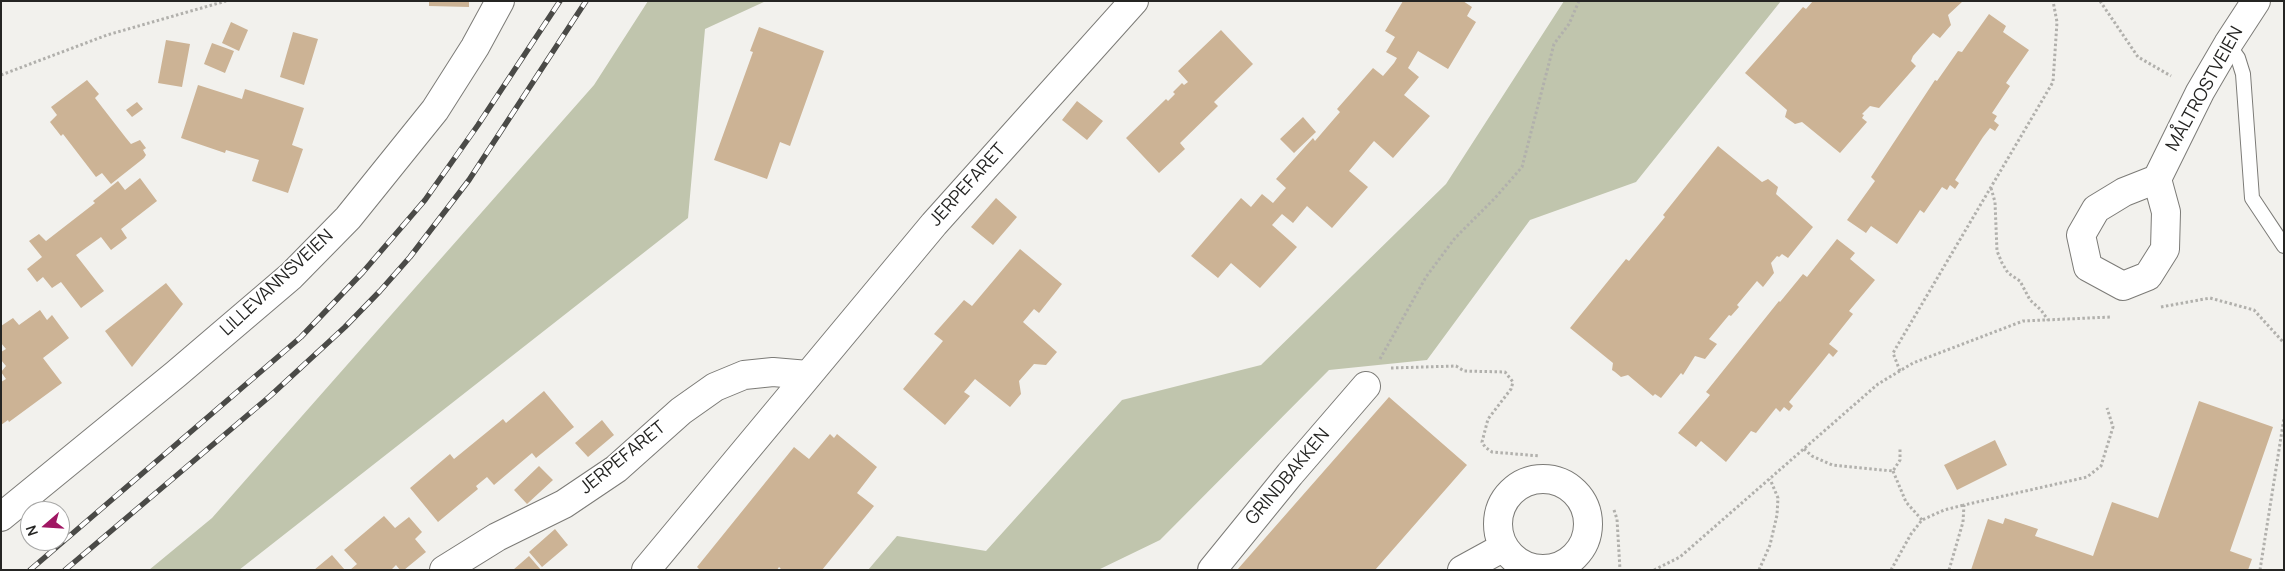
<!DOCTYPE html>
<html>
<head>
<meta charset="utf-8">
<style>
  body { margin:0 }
  #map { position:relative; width:2285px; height:571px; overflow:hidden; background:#f2f1ed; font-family:Manrope,sans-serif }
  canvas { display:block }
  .frame { position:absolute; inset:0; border:2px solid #252523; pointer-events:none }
  .north { position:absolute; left:20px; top:501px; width:50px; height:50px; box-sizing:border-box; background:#fff; border:1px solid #a8a8a7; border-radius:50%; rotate:251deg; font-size:14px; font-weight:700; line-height:20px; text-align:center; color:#252523 }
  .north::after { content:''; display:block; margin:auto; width:18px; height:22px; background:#a01763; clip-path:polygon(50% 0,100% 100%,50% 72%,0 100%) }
</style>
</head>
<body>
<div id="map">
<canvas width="2285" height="571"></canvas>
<div class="frame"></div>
<div class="north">N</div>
</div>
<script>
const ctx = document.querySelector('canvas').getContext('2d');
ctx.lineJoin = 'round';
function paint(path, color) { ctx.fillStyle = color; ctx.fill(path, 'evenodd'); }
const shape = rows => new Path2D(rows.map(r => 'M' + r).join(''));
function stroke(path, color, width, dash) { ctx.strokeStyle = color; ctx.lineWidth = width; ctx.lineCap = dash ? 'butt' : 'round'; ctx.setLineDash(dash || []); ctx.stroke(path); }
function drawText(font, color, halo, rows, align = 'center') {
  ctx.font = font + ' Manrope,sans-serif'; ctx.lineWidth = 4; ctx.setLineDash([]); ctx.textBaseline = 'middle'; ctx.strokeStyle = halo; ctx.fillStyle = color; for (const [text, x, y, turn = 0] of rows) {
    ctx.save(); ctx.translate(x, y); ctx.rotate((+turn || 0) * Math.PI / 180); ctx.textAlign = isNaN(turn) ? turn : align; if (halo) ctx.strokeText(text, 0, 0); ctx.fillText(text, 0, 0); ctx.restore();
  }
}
const green = shape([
  [648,1,766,1,705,29,688,218,239,570,149,570,212,518,594,85],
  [1564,1,1781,1,1636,182,1530,220,1427,360,1329,370,1160,540,1098,570,868,570,897,536,986,551,1122,400,1261,365,1446,184]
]);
const building = shape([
  [429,1,469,1,469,7,429,6],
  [1403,1,1463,1,1472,7,1467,16,1476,22,1448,69,1418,51,1408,68,1419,77,1404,95,1430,116,1393,158,1374,141,1349,171,1368,187,1332,228,1307,206,1293,223,1282,214,1272,225,1297,247,1260,288,1231,263,1218,278,1191,256,1241,198,1251,207,1262,194,1273,203,1286,188,1276,179,1313,138,1315,141,1327,127,1340,112,1337,109,1373,68,1383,76,1394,63,1397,58,1386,52,1395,37,1385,31],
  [1813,1,1963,1,1948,15,1951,25,1940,38,1933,33,1913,56,1911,61,1916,66,1879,108,1870,106,1862,114,1864,115,1862,118,1867,122,1840,153,1802,122,1795,124,1785,117,1787,110,1745,73,1803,7,1806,9],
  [1989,14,2006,26,2003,32,2029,50,2006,83,2010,86,1992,113,1997,116,1994,121,1999,125,1995,131,1990,128,1983,137,1955,180,1959,183,1955,189,1950,185,1947,190,1942,187,1924,213,1920,210,1897,244,1871,226,1866,233,1847,220,1875,181,1871,177,1935,80,1937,81,1958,51,1962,52],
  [231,22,248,30,239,51,222,43],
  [759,27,824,51,790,146,780,142,767,179,714,160,753,52,750,51],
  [1221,30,1253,64,1214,102,1218,106,1180,143,1185,149,1159,173,1126,138,1166,99,1168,101,1175,94,1173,92,1182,83,1184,85,1188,82,1178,71],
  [293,32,318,39,304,85,280,77],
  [166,40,190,44,182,87,158,83],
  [212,43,234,51,225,73,204,64],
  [87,80,99,94,95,98,126,138,131,144,140,140,146,148,143,150,146,155,144,158,111,184,102,173,96,177,63,134,61,136,50,122,57,115,51,107],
  [198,85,242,99,245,89,304,108,292,145,303,149,288,193,252,181,259,160,226,150,225,153,181,138],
  [1077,101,1103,121,1087,140,1062,120],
  [137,102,143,109,132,117,126,110],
  [1303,117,1316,132,1294,153,1280,139],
  [1718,146,1762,182,1768,179,1778,187,1776,194,1813,227,1788,258,1782,254,1779,257,1777,256,1771,263,1774,273,1763,287,1757,281,1737,305,1739,307,1731,316,1729,315,1709,339,1717,344,1705,359,1695,356,1683,375,1681,373,1661,398,1655,394,1653,396,1628,375,1621,377,1615,372,1612,370,1613,363,1570,328,1626,259,1629,261,1665,217,1663,215],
  [140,178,157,201,121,229,127,238,111,250,101,237,76,255,104,291,81,308,61,282,52,288,43,277,37,282,27,269,42,257,29,241,39,234,46,241,95,203,93,201,118,181,125,190],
  [996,198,1017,217,993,245,971,227],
  [1837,239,1855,253,1850,259,1875,280,1849,311,1853,314,1829,344,1838,351,1833,357,1829,353,1821,363,1789,402,1793,406,1789,411,1784,407,1780,412,1776,408,1756,433,1751,431,1726,462,1701,441,1696,447,1678,433,1710,395,1706,392,1779,301,1780,302,1803,274,1807,277],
  [1020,249,1062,284,1039,313,1034,309,1023,322,1057,352,1046,365,1034,364,1019,381,1021,394,1010,407,975,379,964,392,970,396,945,425,903,389,943,341,934,334,964,300,972,306],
  [166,283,183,304,132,367,105,331],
  [40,310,47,320,52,315,69,338,43,358,62,383,9,422,8,420,1,425,1,382,6,379,1,372,6,366,1,360,1,352,6,349,1,343,1,326,13,318,19,325],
  [544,391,574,427,536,458,532,453,494,485,487,477,476,486,478,489,438,522,410,488,450,454,454,459,503,419,506,423],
  [1389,397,1467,465,1375,570,1237,570],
  [2199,401,2273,427,2230,551,2252,559,2248,570,1971,570,1988,519,2003,524,2005,518,2038,529,2035,536,2093,556,2112,502,2158,518],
  [602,420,614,435,588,457,575,443],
  [830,434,834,438,837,434,877,467,857,493,874,506,822,570,782,570,779,567,777,570,700,570,697,567,794,447,809,459],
  [1995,440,2007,465,1957,490,1944,465],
  [539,466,553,480,527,504,514,490],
  [384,516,395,528,409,517,422,532,415,539,426,552,404,570,400,570,396,565,391,570,350,570,357,564,344,550],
  [555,529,568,545,542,567,529,552],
  [332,555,345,570,314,570],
  [529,556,541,570,513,570]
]);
const path = shape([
  [2100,1,2138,57,2171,76],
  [1,75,107,35,226,1],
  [1991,188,1995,202,1997,251,2002,263,2008,273,2020,281,2030,300,2041,310,2048,320],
  [2161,307,2210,298,2254,310,2284,343],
  [1380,359,1426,277,1455,238,1495,198,1522,167,1554,44,1569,24,1579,1],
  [1391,368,1456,366,1464,371,1505,372,1513,382,1511,389,1488,419,1482,442,1485,447,1492,452,1540,456],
  [1900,371,1893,353,2053,82,2057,22,2053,1],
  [1804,449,1812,456,1832,465,1893,471,1900,460,1900,447],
  [1893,471,1906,502,1922,520],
  [1614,510,1617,519,1620,570],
  [1654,570,1680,557,1878,384,1913,363,2023,321,2111,317],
  [1759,570,1770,545,1777,515,1778,498,1770,479],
  [1891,570,1911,534,1922,520,1944,510,1964,505],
  [1949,570,1963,522,1964,505,2087,477,2101,466,2113,427,2107,408],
  [2260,570,2284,418]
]);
const service = shape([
  [2228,44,2238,58,2243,74,2252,198,2284,246]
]);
const minor = shape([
  [2157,179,2124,192,2096,209,2081,235,2088,267,2123,286,2148,276,2165,249,2166,212,2157,179,2200,92,2228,44,2256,1],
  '1498 524a45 45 0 1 1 90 0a45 45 0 1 1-90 0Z',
  [444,570,497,537,564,504,616,469,681,411,715,387,744,375,773,372,808,375],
  [646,570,934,224,1134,1],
  [1212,570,1290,474,1366,386],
  [1462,570,1504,547]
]);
const tertiary = shape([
  [1,517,176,374,291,276,348,218,435,110,475,47,500,1]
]);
const rail = shape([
  [30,570,301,337,363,272,425,200,478,125,560,1],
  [65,570,269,397,345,327,380,291,410,257,469,180,586,1]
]);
const streetNames = [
  ["MÅLTROSTVEIEN",2205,89,-61],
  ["JERPEFARET",968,185,-48],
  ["LILLEVANNSVEIEN",277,283,-43],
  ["JERPEFARET",623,458,-39],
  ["GRINDBAKKEN",1288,477,-50]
];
paint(green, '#c0c5ad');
paint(building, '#ccb395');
stroke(service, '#7c7b77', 16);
stroke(minor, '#7c7b77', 30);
stroke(tertiary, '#7c7b77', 30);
stroke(path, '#b1b0ac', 3, [2.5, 2.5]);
stroke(service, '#fff', 14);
stroke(minor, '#fff', 28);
stroke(tertiary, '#fff', 28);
stroke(rail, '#4a4a47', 5.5);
stroke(rail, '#fff', 4, [11]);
drawText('18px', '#252523', '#fff', streetNames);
</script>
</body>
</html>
